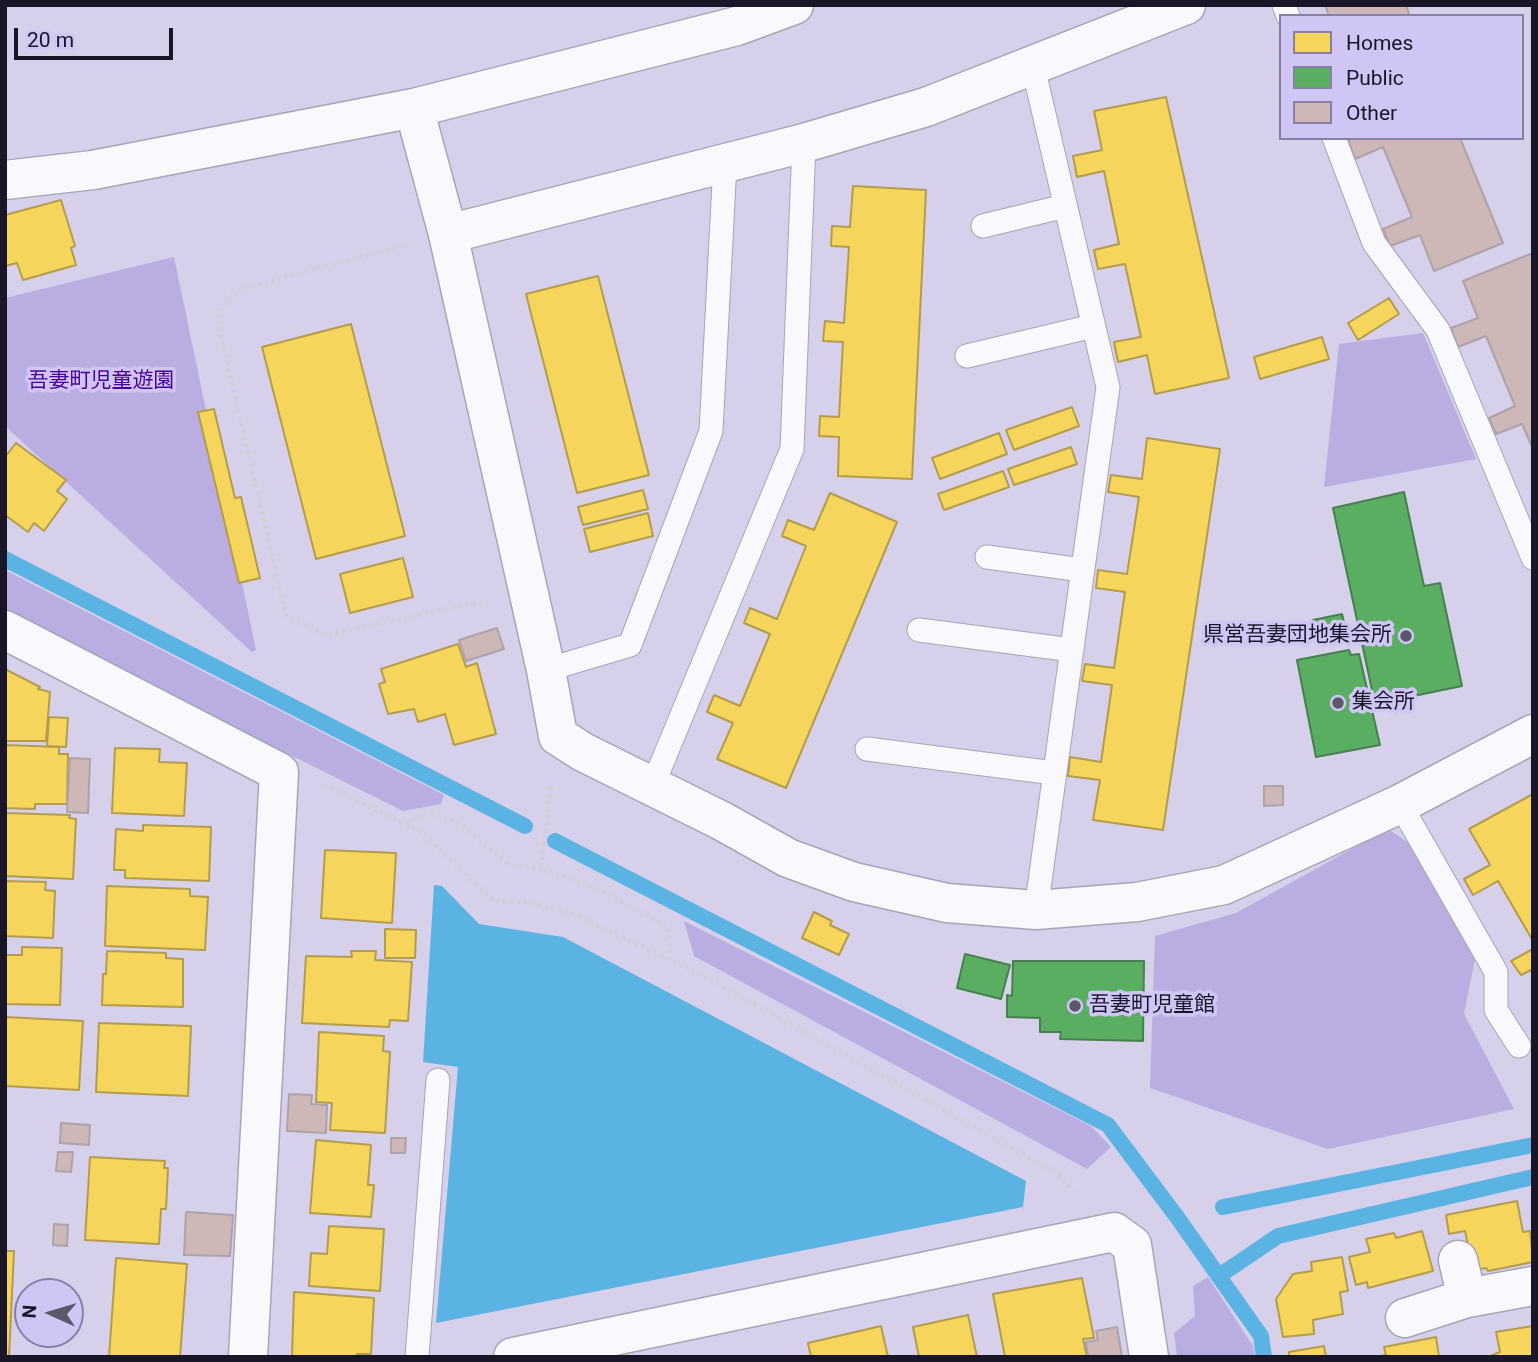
<!DOCTYPE html>
<html>
<head>
<meta charset="utf-8">
<style>
  body { margin:0 }
  #map { position:relative; width:1538px; height:1362px; overflow:hidden; background:#d6d0ea; font-family:Roboto,sans-serif }
  canvas { display:block }
  .frame { position:absolute; inset:0; border:7px solid #1a1627; pointer-events:none }
  .legend { position:absolute; left:1279px; top:14px; width:245px; height:126px; box-sizing:border-box; background:#d0c6f5; border:2px solid #8780a3; margin:0; padding:9px 12px; list-style:none; font-size:21px; color:#1a1627 }
  .legend li { display:flex; align-items:center; gap:14px; height:35px }
  .legend b { width:35px; border:2px solid #8780a3 }
  .north { position:absolute; left:14px; top:1278px; width:70px; height:70px; box-sizing:border-box; background:#d0c6f5; border:2px solid #8780a3; border-radius:50%; rotate:274deg; font-size:19px; font-weight:700; line-height:28px; text-align:center; color:#1a1627 }
  .north::after { content:''; display:block; margin:auto; width:24px; height:32px; background:#5c576b; clip-path:polygon(50% 0,100% 100%,50% 72%,0 100%) }
  .scale { position:absolute; left:14px; top:28px; width:159px; height:32px; box-sizing:border-box; border:4px solid #1a1627; border-top:0; padding-left:9px; font-size:21px; line-height:24px; white-space:nowrap; color:#1a1627; -webkit-text-stroke:5px #d0c6f5; paint-order:stroke }
</style>
</head>
<body>
<div id="map">
<canvas width="1538" height="1362"></canvas>
<div class="frame"></div>
<ul class="legend">
<li><b style="height:19px;background:#f6d55c"></b>Homes</li>
<li><b style="height:19px;background:#5aae61"></b>Public</li>
<li><b style="height:19px;background:#cdb8b7"></b>Other</li>
</ul>
<div class="north">N</div>
<div class="scale">20 m</div>
</div>
<script>
const ctx = document.querySelector('canvas').getContext('2d');
ctx.lineJoin = 'round';
function paint(path, color) { ctx.fillStyle = color; ctx.fill(path, 'evenodd'); }
const shape = rows => new Path2D(rows.map(r => 'M' + r).join(''));
function stroke(path, color, width, dash) { ctx.strokeStyle = color; ctx.lineWidth = width; ctx.lineCap = dash ? 'butt' : 'round'; ctx.setLineDash(dash || []); ctx.stroke(path); }
function drawText(font, color, halo, rows, align = 'center') {
  ctx.font = font + ' Roboto,"Noto Sans JP",sans-serif'; ctx.lineWidth = 7; ctx.setLineDash([]); ctx.textBaseline = 'middle'; ctx.strokeStyle = halo; ctx.fillStyle = color; for (const [text, x, y, turn = 0] of rows) {
    ctx.save(); ctx.translate(x, y); ctx.rotate((+turn || 0) * Math.PI / 180); ctx.textAlign = isNaN(turn) ? turn : align; if (halo) ctx.strokeText(text, 0, 0); ctx.fillText(text, 0, 0); ctx.restore();
  }
}
const green = shape([
  [174,257,256,650,252,652,5,426,5,298],
  [1423,333,1476,459,1324,487,1339,344],
  [5,570,444,795,441,804,403,811,5,613],
  [1388,829,1419,850,1475,959,1464,1014,1514,1109,1328,1149,1150,1088,1155,936,1236,913],
  [684,921,1091,1126,1111,1147,1087,1169,694,956],
  [1208,1277,1253,1346,1255,1357,1177,1357,1174,1333,1195,1316,1193,1286]
]);
const water = shape([
  [434,885,442,886,479,924,563,937,1026,1181,1023,1207,436,1323,458,1067,423,1062]
]);
const homes = shape([
  [1166,97,1229,378,1155,394,1147,355,1118,362,1114,342,1141,337,1125,264,1098,269,1094,250,1119,244,1104,171,1077,177,1073,156,1102,150,1094,111,1166,97],
  [853,186,926,190,912,479,838,476,839,437,819,436,820,416,839,417,843,342,823,341,825,321,844,323,849,247,831,246,832,226,850,227,853,186],
  [61,200,75,246,71,248,76,265,23,280,17,263,5,266,5,215,61,200],
  [598,276,649,475,577,493,526,294,598,276],
  [1389,298,1399,314,1358,340,1348,323,1389,298],
  [351,324,405,536,316,559,262,347,351,324],
  [1322,337,1329,359,1260,379,1254,357,1322,337],
  [1072,407,1079,426,1014,450,1006,430,1072,407],
  [214,409,235,498,241,497,260,578,239,583,198,412,214,409],
  [999,433,1007,454,940,479,932,458,999,433],
  [1147,438,1220,449,1163,830,1093,820,1100,780,1068,776,1070,757,1101,762,1112,685,1082,681,1085,664,1114,668,1125,592,1096,588,1098,570,1127,574,1139,497,1108,492,1111,475,1142,479,1147,438],
  [16,443,66,480,57,491,67,499,44,531,34,523,28,532,5,515,5,457,16,443],
  [1071,447,1077,464,1014,485,1008,469,1071,447],
  [1003,471,1009,487,944,510,938,494,1003,471],
  [643,490,648,509,583,525,578,507,643,490],
  [830,493,897,522,786,788,717,759,733,723,707,712,714,695,740,706,770,634,744,623,750,608,777,619,806,546,782,536,788,520,814,530,830,493],
  [648,513,653,536,590,552,584,529,648,513],
  [403,558,413,597,350,613,340,574,403,558],
  [458,644,466,667,477,663,496,734,454,745,445,714,418,722,414,709,388,714,379,684,385,682,381,669,458,644],
  [5,669,40,687,38,689,50,692,46,741,5,741,5,669],
  [49,717,68,718,66,747,47,746,49,717],
  [5,745,59,747,59,754,68,754,67,804,35,804,35,809,5,808,5,745],
  [115,748,160,749,159,762,187,763,184,816,112,813,115,748],
  [1533,794,1533,941,1498,881,1473,895,1464,879,1490,865,1469,829,1533,794],
  [5,813,70,815,69,818,76,819,73,879,5,876,5,813],
  [143,825,211,827,209,881,125,878,125,870,114,870,116,829,143,831,143,825],
  [325,850,396,853,392,923,321,918,325,850],
  [5,881,46,882,45,890,55,891,53,938,5,936,5,881],
  [107,886,190,889,190,896,208,897,205,950,105,946,107,886],
  [814,912,832,921,830,925,849,934,839,955,802,938,814,912],
  [385,929,416,930,415,958,385,958,385,929],
  [22,947,62,948,60,1005,5,1004,5,955,22,955,22,947],
  [1533,949,1533,969,1521,975,1511,961,1533,949],
  [107,951,166,953,166,958,183,959,183,1007,102,1005,103,974,106,974,107,951],
  [351,951,376,951,375,960,412,962,408,1021,390,1020,389,1027,302,1023,306,956,352,957,351,951],
  [5,1017,83,1021,79,1090,5,1086,5,1017],
  [99,1023,191,1026,188,1096,96,1092,99,1023],
  [319,1032,384,1036,383,1051,390,1052,385,1133,330,1130,332,1103,316,1102,319,1032],
  [316,1140,371,1145,368,1185,374,1185,371,1217,310,1213,316,1140],
  [90,1157,165,1161,164,1168,168,1168,166,1209,161,1209,159,1244,85,1240,90,1157],
  [1517,1201,1523,1232,1530,1231,1533,1262,1488,1271,1486,1268,1473,1270,1465,1231,1449,1234,1446,1215,1517,1201],
  [329,1226,384,1229,380,1291,309,1286,311,1253,327,1254,329,1226],
  [1422,1231,1433,1271,1368,1288,1367,1282,1356,1285,1349,1257,1370,1252,1366,1239,1394,1233,1396,1238,1422,1231],
  [5,1251,14,1251,9,1357,5,1357,5,1251],
  [1342,1257,1348,1291,1340,1292,1343,1314,1313,1320,1314,1334,1283,1337,1276,1299,1293,1274,1312,1271,1311,1262,1342,1257],
  [116,1258,187,1264,180,1357,109,1357,116,1258],
  [1082,1278,1094,1338,1083,1339,1087,1357,1005,1357,993,1294,1082,1278],
  [294,1292,374,1298,371,1354,357,1354,356,1357,292,1357,294,1292],
  [968,1315,977,1357,919,1357,913,1327,968,1315],
  [881,1326,888,1357,811,1357,808,1343,881,1326],
  [1533,1326,1533,1357,1488,1357,1500,1352,1496,1332,1533,1326],
  [1436,1337,1439,1357,1374,1357,1386,1355,1384,1347,1436,1337],
  [1324,1346,1326,1357,1289,1357,1289,1352,1324,1346]
]);
const public = shape([
  [1404,492,1424,586,1440,583,1462,686,1375,704,1333,508,1404,492],
  [1342,614,1347,636,1318,642,1313,620,1342,614],
  [1349,650,1351,655,1359,654,1380,745,1316,757,1297,660,1349,650],
  [965,954,1010,965,1001,999,957,988,965,954],
  [1013,961,1144,961,1143,1041,1060,1039,1061,1032,1040,1032,1040,1018,1007,1017,1007,995,1012,996,1013,961]
]);
const stream = shape([
  [5,559,525,826],
  [555,841,1108,1125,1177,1217,1261,1336,1264,1357],
  [1223,1207,1533,1145],
  [1219,1276,1278,1236,1533,1177]
]);
const building = shape([
  [1325,5,1406,5,1410,16,1329,16,1325,5],
  [1352,138,1460,138,1503,243,1434,271,1420,235,1390,246,1383,229,1412,217,1383,147,1355,159,1348,140,1352,138],
  [1533,253,1533,449,1522,424,1496,434,1489,418,1515,406,1486,336,1458,347,1451,328,1478,318,1463,281,1533,253],
  [497,628,504,649,466,661,459,640,497,628],
  [70,758,90,759,88,813,67,812,70,758],
  [1264,786,1283,786,1283,805,1264,806,1264,786],
  [289,1094,312,1095,311,1104,327,1105,326,1133,287,1131,289,1094],
  [61,1123,90,1125,89,1145,60,1143,61,1123],
  [391,1138,406,1138,405,1153,391,1153,391,1138],
  [58,1152,73,1152,71,1172,56,1171,58,1152],
  [186,1212,233,1215,230,1256,184,1255,186,1212],
  [54,1224,68,1225,67,1246,53,1245,54,1224],
  [1117,1327,1122,1357,1088,1357,1086,1342,1098,1340,1096,1331,1117,1327]
]);
const path = shape([
  [403,246,233,291,217,318,286,616,326,635,483,601],
  [324,785,420,831,494,901,532,903,578,916,702,975,1057,1173,1074,1191],
  [551,787,541,868,599,889,669,928,670,959],
  [407,825,425,812,457,821,509,865,541,868]
]);
const lane = shape([
  [1284,5,1288,16],
  [1033,67,1108,387,1036,910],
  [1334,138,1374,243,1438,330,1533,558],
  [983,226,1065,206],
  [967,356,1093,326],
  [987,557,1082,570],
  [919,630,1072,650],
  [546,670,630,645,711,431,725,163],
  [867,749,1054,773],
  [652,787,792,449,804,143],
  [1400,804,1496,972,1496,1010,1519,1046],
  [417,1357,438,1080]
]);
const street = shape([
  [414,108,448,234],
  [5,180,93,170,414,108,737,26,794,5],
  [5,630,279,772,248,1357],
  [1458,1260,1467,1298],
  [1405,1318,1467,1298,1533,1286],
  [513,1357,1114,1232,1132,1245,1149,1357]
]);
const secondary = shape([
  [1186,5,926,107,804,143,448,234,546,670,558,736,583,752,722,821,788,858,854,882,947,903,1036,910,1137,902,1224,885,1400,804,1533,734]
]);
const markers = [
  [1406,636,7,"#5c576b"],
  [1338,703,7,"#5c576b"],
  [1075,1006,7,"#5c576b"]
];
const parkNames = [
  ["吾妻町児童遊園",101,382]
];
const poiNames = [
  ["県営吾妻団地集会所",1392,636,"right"],
  ["集会所",1352,703],
  ["吾妻町児童館",1089,1006]
];
paint(green, '#b9ade1');
paint(water, '#5bb3e4');
paint(homes, '#f6d55c');
stroke(homes, '#b49c4c', 2);
paint(public, '#5aae61');
stroke(public, '#478050', 2);
stroke(stream, '#5bb3e4', 16);
paint(building, '#cdb8b7');
stroke(building, '#ada2a9', 2);
stroke(lane, '#a8a4b8', 25);
stroke(street, '#a8a4b8', 41);
stroke(secondary, '#a8a4b8', 41);
stroke(path, '#d1cfd7', 4.5, [3.5, 3.5]);
stroke(lane, '#f9f8fc', 23);
stroke(street, '#f9f8fc', 38);
stroke(secondary, '#f9f8fc', 38);
for (const [x, y, r, color] of markers) { const dot = new Path2D(); dot.arc(x, y, r, 0, 2 * Math.PI); ctx.fillStyle = color; ctx.fill(dot); stroke(dot, '#d0c6f5', 2.5); }
drawText('21px', '#4a0097', '#d0c6f5', parkNames);
drawText('21px', '#1a1627', '#d0c6f5', poiNames, 'left');
</script>
</body>
</html>
